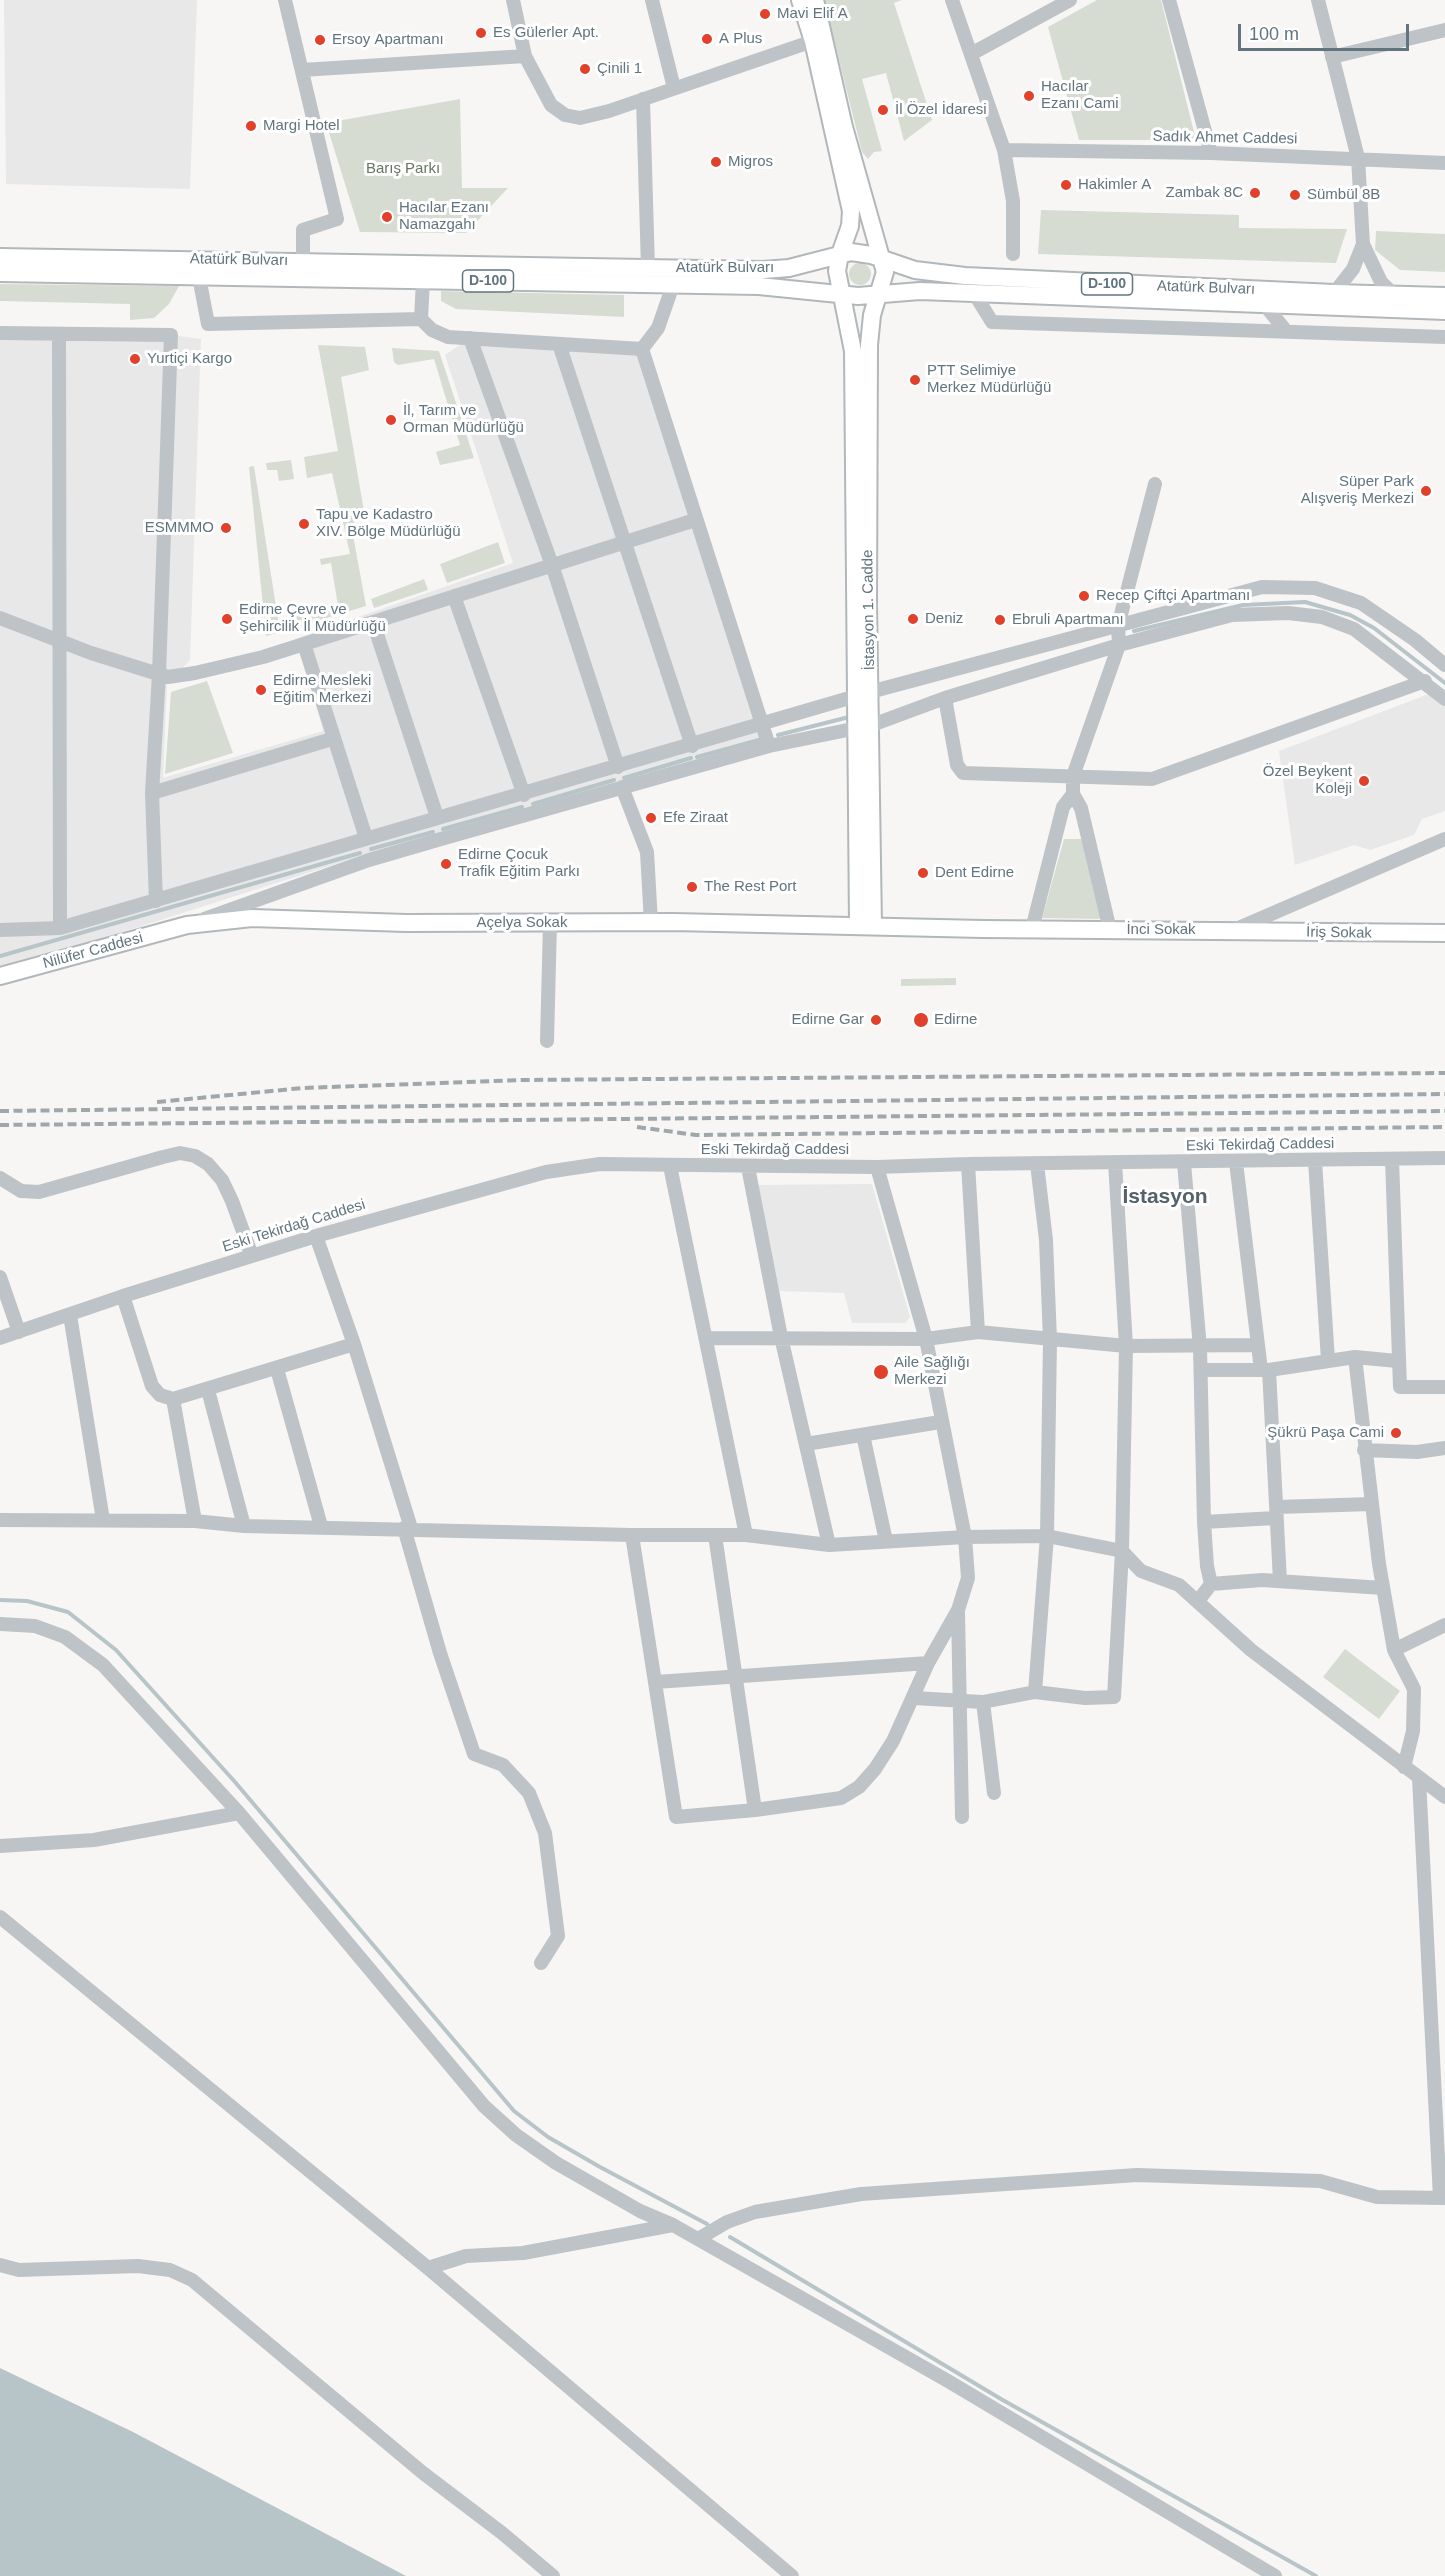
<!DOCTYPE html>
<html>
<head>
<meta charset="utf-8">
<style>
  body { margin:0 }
  #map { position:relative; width:1445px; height:2576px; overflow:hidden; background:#f7f6f4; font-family:Helvetica,sans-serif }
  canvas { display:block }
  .scale { position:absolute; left:1238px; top:24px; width:171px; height:27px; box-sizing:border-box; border:3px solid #62757e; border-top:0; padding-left:8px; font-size:18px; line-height:21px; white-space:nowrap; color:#62757e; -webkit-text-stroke:4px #fff; paint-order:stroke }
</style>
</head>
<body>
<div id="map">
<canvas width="1445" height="2576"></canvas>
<div class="scale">100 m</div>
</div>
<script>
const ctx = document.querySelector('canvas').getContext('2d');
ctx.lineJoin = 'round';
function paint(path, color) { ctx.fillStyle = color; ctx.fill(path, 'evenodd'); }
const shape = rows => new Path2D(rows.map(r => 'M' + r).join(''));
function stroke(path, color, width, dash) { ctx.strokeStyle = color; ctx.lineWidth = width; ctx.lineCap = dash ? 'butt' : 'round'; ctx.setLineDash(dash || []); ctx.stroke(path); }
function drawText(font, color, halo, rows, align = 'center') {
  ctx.font = font + ' Helvetica,sans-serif'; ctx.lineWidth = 6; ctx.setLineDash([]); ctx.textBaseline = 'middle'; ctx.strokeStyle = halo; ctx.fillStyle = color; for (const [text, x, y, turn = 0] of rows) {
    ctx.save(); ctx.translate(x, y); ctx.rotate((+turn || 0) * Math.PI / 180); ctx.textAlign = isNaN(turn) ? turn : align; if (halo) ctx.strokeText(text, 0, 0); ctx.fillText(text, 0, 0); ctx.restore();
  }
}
const built = shape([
  [4,0,197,0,190,189,6,184],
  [0,333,171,335,201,339,190,660,167,685,163,778,323,731,298,638,513,563,445,355,470,338,642,349,769,746,361,856,60,952,0,966],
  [1426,695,1438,695,1445,701,1445,811,1422,819,1414,835,1370,850,1354,845,1295,865,1279,751],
  [872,1184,910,1317,905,1323,852,1323,844,1293,779,1291,756,1185]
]);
const green = shape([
  [824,0,902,0,894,3,932,120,904,141,886,73,862,79,882,151,874,152,868,159,862,152],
  [1097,0,1161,0,1196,140,1079,140,1048,27],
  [460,99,462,188,508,188,466,233,360,232,326,123],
  [1041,210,1239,215,1239,228,1347,229,1336,263,1038,254],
  [1376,231,1445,234,1445,272,1400,270,1375,250],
  '849 274a11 11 0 1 1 22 0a11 11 0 1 1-22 0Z',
  [0,284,179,286,169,304,154,318,130,320,130,304,0,301],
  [441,291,624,295,624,317,456,309,441,301],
  [318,345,365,347,369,370,341,377,365,517,351,524,366,606,294,628,293,616,338,606,331,563,321,565,320,559,350,554,332,473,307,478,304,457,338,451],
  [392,348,439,351,474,458,440,465,436,452,460,445,434,359,398,365,394,362],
  [291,460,294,479,279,481,277,470,267,470,266,463],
  [254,466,280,632,266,636,249,467],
  [498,542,505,563,447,583,440,564],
  [424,579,428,590,374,608,371,599],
  [207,681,233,753,165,774,171,692],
  [1064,839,1087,839,1104,919,1042,918],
  [956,978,956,985,901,986,901,979],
  [1345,1649,1400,1691,1379,1719,1323,1677]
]);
const water = shape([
  [0,2368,133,2432,406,2576,0,2576]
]);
const stream = shape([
  [1134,631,1243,605,1305,602,1350,615,1374,628,1445,683],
  [778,735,849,717],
  [697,757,759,740],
  [624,778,691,758],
  [533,804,614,780],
  [443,829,522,807],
  [371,849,433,832],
  [0,956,360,853],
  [0,1600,27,1601,68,1612,116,1650,235,1782,514,2111,548,2137,600,2167,707,2224],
  [730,2237,1001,2399,1316,2576]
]);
const minor = shape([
  [285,0,337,219,303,230,303,261],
  [513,0,525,56,551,105,565,115,580,118,609,111,813,41],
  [652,0,674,88],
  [952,0,1004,150,1013,201,1013,254],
  [1169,0,1211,153],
  [1318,0,1358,158,1363,244,1381,282,1394,295],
  [971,54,1070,0],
  [1332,57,1445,30],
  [302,70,525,56],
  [643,99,648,268],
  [1004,150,1211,153,1445,163],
  [199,277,208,324,421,319],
  [423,280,421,319,432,330,448,337,642,349],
  [974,293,992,322,1445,337],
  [1334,293,1353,269,1363,244],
  [1264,304,1286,331],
  [0,333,171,335,159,674,152,793,156,901],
  [59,334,60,928],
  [470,338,552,565,618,767],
  [559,344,692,746],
  [642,349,769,746],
  [642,349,658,328,673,285],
  [454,596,524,795],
  [0,618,91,653,168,677,195,673,263,657,695,520],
  [373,622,437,817],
  [304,644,366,838],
  [945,698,957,765,963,773,1152,779,1425,681],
  [622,787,647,852,651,923],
  [152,793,332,739],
  [1073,794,1081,808,1110,930],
  [204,919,369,860,441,839,769,746,872,725,945,698,1119,645,1232,615,1288,613,1322,617,1354,629,1445,699],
  [1032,929,1063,807,1073,794,1073,776,1119,645,1118,626,1155,484],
  [0,930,60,928,870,692,1262,587,1315,588,1361,603,1415,640,1445,665],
  [1234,930,1445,839],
  [547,1041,550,923],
  [1392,1159,1400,1387,1445,1387],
  [1315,1161,1328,1360],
  [1236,1162,1261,1370],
  [1184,1163,1200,1348,1204,1522,1207,1566,1211,1584,1198,1601],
  [968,1164,978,1332],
  [670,1166,746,1535],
  [748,1167,781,1337,829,1545],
  [0,1178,21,1191,39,1192,163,1157,180,1153,195,1156,208,1164,222,1180,232,1201,252,1256],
  [316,1236,354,1344,411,1528],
  [0,1277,19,1332],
  [123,1296,152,1386,160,1395,173,1399,354,1344],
  [70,1315,103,1520],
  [0,1338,123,1296,316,1236,546,1172,600,1164,877,1167,968,1164,1445,1158],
  [708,1338,926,1339,978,1332,1126,1346,1257,1345],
  [1355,1357,1379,1564,1394,1650,1414,1689,1413,1731,1404,1767],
  [277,1369,321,1526],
  [1201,1370,1269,1370,1355,1357,1397,1361],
  [1269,1370,1280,1581],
  [208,1390,244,1526],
  [173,1399,195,1521],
  [863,1435,886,1541],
  [806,1444,940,1422],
  [1364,1450,1417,1452,1445,1448],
  [1277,1507,1372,1504],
  [0,1520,195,1521,244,1526,632,1535,746,1535,829,1545,965,1537,1047,1536,1122,1551,1141,1571,1179,1585,1251,1650,1445,1797],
  [1204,1522,1275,1518],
  [404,1528,440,1653,474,1754,503,1765,529,1793,545,1833,558,1936,541,1963],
  [632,1535,676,1817,755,1810,841,1798,859,1787,875,1769,893,1741,928,1663,958,1610,968,1578,965,1537,926,1339,877,1167],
  [715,1535,755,1810],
  [1211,1584,1262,1580,1383,1588],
  [958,1612,962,1817],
  [0,1624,35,1626,65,1637,103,1665,239,1813,484,2106,516,2135,556,2163,640,2211,673,2225],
  [1394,1650,1445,1625],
  [656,1682,928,1663],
  [1035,1692,1047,1536,1050,1340,1046,1240,1037,1164],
  [914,1698,983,1702,1035,1692,1085,1698,1114,1697,1122,1551,1126,1346,1115,1162],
  [983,1702,994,1793],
  [1419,1778,1440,2198],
  [0,1846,94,1840,239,1813],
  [0,1917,428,2268,792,2576],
  [698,2239,727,2222,755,2212,861,2194,1137,2175,1320,2181,1377,2197,1445,2198],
  [0,2265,19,2270,138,2266,170,2270,192,2280,423,2473,502,2533,553,2576],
  [428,2268,466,2256,523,2253,673,2225,948,2381,1275,2576]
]);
const major = shape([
  [800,0,813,41,851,211,850,226,840,254,837,271,853,351,858,925],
  [815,0,844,127,885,272,872,315,869,345,868,604,873,926],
  [0,257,763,270,789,268,851,252,871,255,915,270,965,276,1334,293,1445,296],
  [0,273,759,286,858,296,920,291,1445,311],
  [0,976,187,925,252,918,406,923,673,922,983,929,1445,933]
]);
const rail = shape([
  [157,1102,303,1088,522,1080,1445,1073],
  [0,1111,1445,1094],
  [0,1125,1445,1111],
  [637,1127,696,1135,1445,1127]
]);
const markers = [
  [765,14,6,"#e1402a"],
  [481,33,6,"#e1402a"],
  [707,39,6,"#e1402a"],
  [320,40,6,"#e1402a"],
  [585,69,6,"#e1402a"],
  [1029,96,6,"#e1402a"],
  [883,110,6,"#e1402a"],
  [251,126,6,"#e1402a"],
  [716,162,6,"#e1402a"],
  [1066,185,6,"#e1402a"],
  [1255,193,6,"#e1402a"],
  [1295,195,6,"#e1402a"],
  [387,217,6,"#e1402a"],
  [135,359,6,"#e1402a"],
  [915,380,6,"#e1402a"],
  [391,420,6,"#e1402a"],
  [1426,491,6,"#e1402a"],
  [304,524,6,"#e1402a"],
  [226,528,6,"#e1402a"],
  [1084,596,6,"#e1402a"],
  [227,619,6,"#e1402a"],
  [913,619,6,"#e1402a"],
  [1000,620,6,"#e1402a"],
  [261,690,6,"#e1402a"],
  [1364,781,6,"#e1402a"],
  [651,818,6,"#e1402a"],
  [446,864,6,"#e1402a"],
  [923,873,6,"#e1402a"],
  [692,887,6,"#e1402a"],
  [876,1020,6,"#e1402a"],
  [921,1020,8,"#e1402a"],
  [881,1372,8,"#e1402a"],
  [1396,1433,6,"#e1402a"]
];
const shields = [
  [488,281,51],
  [1107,284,51]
];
const shieldNames = [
  ["D-100",488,281],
  ["D-100",1107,284]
];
const poiNames = [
  ["Mavi Elif A",777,14],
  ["Es Gülerler Apt.",493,33],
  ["A Plus",719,39],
  ["Ersoy Apartmanı",332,40],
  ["Çinili 1",597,69],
  ["Hacılar",1041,87],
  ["Ezanı Cami",1041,104],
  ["İl Özel İdaresi",895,110],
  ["Margi Hotel",263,126],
  ["Migros",728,162],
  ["Hakimler A",1078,185],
  ["Zambak 8C",1243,193,"right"],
  ["Sümbül 8B",1307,195],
  ["Hacılar Ezanı",399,208],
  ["Namazgahı",399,225],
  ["Yurtiçi Kargo",147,359],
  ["PTT Selimiye",927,371],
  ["Merkez Müdürlüğü",927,388],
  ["İl, Tarım ve",403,411],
  ["Orman Müdürlüğü",403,428],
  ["Süper Park",1414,482,"right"],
  ["Alışveriş Merkezi",1414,499,"right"],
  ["Tapu ve Kadastro",316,515],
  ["XIV. Bölge Müdürlüğü",316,532],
  ["ESMMMO",214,528,"right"],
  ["Recep Çiftçi Apartmanı",1096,596],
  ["Edirne Çevre ve",239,610],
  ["Şehircilik İl Müdürlüğü",239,627],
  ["Deniz",925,619],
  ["Ebruli Apartmanı",1012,620],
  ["Edirne Mesleki",273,681],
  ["Eğitim Merkezi",273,698],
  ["Özel Beykent",1352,772,"right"],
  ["Koleji",1352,789,"right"],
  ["Efe Ziraat",663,818],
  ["Edirne Çocuk",458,855],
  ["Trafik Eğitim Parkı",458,872],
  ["Dent Edirne",935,873],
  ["The Rest Port",704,887],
  ["Edirne Gar",864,1020,"right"],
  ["Edirne",934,1020],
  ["Aile Sağlığı",894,1363],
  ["Merkezi",894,1380],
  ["Şükrü Paşa Cami",1384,1433,"right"]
];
const streetNames = [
  ["Sadık Ahmet Caddesi",1225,138,1],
  ["Atatürk Bulvarı",239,260,1],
  ["Atatürk Bulvarı",725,268],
  ["Atatürk Bulvarı",1206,288,2],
  ["İstasyon 1. Cadde",869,610,-91],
  ["Açelya Sokak",522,923],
  ["İnci Sokak",1161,930],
  ["İriş Sokak",1339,933,1],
  ["Nilüfer Caddesi",93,951,-15],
  ["Eski Tekirdağ Caddesi",1260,1145,-1],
  ["Eski Tekirdağ Caddesi",775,1150],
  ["Eski Tekirdağ Caddesi",294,1226,-17]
];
const parkNames = [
  ["Barış Parkı",403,169]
];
const districtNames = [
  ["İstasyon",1165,1197]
];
paint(built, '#e7e8e7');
paint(green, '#d7dcd3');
paint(water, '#b7c4c8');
stroke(stream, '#b7c4c8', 4);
stroke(major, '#b1b7ba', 20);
stroke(minor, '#bdc3c6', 14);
stroke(major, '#fff', 16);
stroke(rail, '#9fa7ab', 4, [9, 4.5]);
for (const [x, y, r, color] of markers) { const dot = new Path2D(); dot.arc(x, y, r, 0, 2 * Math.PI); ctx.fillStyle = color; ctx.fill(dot); stroke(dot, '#fff', 2); }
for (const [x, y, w] of shields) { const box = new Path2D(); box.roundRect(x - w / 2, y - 11, w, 22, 4.5); ctx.fillStyle = '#fff'; ctx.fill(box); stroke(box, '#62757e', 1.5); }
drawText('bold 14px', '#62757e', null, shieldNames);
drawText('15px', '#62757e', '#fff', poiNames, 'left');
drawText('15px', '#62757e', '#fff', streetNames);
drawText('15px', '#677761', '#fff', parkNames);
drawText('bold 21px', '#54626a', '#fff', districtNames);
</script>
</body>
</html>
